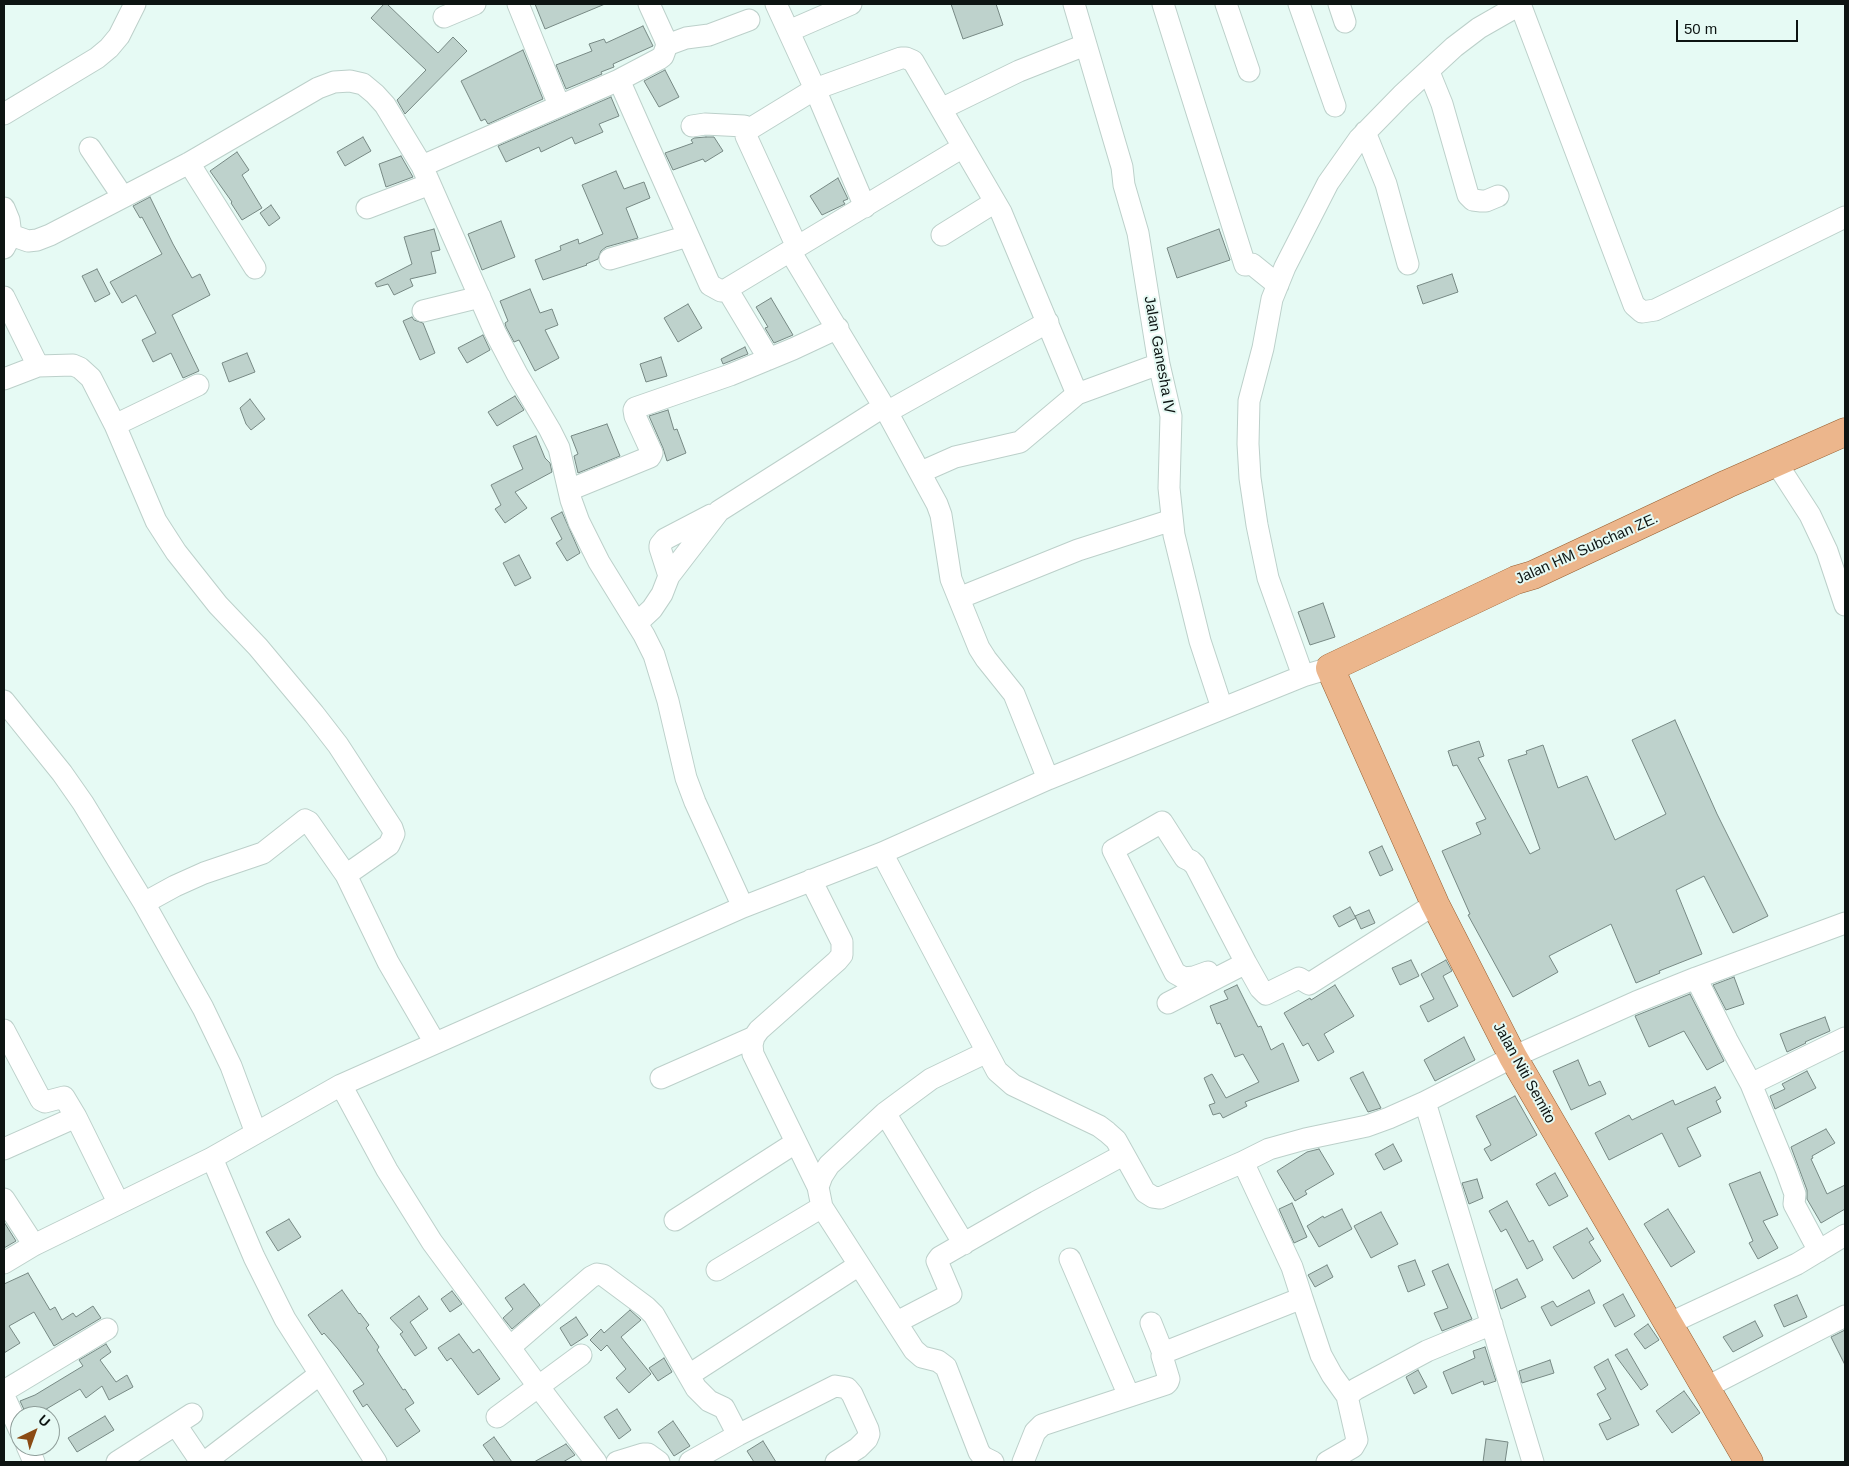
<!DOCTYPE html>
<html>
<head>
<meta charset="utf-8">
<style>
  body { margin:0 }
  #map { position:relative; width:1849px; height:1466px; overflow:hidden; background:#e6faf4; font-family:Helvetica,sans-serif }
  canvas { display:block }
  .frame { position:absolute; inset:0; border:5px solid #0d1412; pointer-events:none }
  .north { position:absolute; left:10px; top:1406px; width:50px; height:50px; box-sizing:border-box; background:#e6faf4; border:1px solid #8f9e9a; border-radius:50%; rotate:42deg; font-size:14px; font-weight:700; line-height:20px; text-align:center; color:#0d1412 }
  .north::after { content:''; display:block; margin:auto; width:18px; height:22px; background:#8b4b14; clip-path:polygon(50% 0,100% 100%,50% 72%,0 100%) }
  .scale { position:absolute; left:1676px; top:20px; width:122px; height:22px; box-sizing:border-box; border:2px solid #0d1412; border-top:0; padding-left:6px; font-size:15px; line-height:18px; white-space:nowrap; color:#0d1412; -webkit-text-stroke:4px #e6faf4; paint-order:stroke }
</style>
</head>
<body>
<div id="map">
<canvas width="1849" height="1466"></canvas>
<div class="frame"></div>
<div class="north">U</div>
<div class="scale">50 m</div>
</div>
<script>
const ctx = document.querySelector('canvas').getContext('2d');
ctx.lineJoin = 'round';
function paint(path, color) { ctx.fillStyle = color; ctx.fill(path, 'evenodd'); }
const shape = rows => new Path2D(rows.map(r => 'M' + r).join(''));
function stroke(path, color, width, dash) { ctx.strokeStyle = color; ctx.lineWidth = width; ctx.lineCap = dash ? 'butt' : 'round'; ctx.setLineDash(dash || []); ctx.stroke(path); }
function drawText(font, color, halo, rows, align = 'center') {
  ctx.font = font + ' Helvetica,sans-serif'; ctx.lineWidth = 4; ctx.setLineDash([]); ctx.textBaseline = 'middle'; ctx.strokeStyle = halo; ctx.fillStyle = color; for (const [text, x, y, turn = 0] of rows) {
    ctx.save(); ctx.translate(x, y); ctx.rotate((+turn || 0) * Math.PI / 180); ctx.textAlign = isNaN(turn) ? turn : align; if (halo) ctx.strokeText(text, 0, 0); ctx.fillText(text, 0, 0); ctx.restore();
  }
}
const building = shape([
  [384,4,387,4,438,53,453,37,467,51,405,114,397,100,426,70,371,18,384,4],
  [535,4,605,4,545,29,535,4],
  [951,4,996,4,1003,25,963,39,951,4],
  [643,26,653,46,613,64,614,67,601,72,602,74,566,89,556,65,592,51,589,44,604,39,606,43,643,26],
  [523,50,543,99,488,124,485,119,481,121,461,81,523,50],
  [665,70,679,97,659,107,644,81,665,70],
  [611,97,619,116,599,124,603,132,575,144,572,137,541,152,539,147,506,162,498,146,611,97],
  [363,137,371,151,345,166,337,152,363,137],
  [706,137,714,137,723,151,705,162,703,159,673,170,665,153,693,143,691,140,694,138,706,137],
  [237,152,249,170,242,175,262,208,242,220,231,203,232,202,210,171,237,152],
  [401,156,413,177,386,187,379,164,401,156],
  [616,171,624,189,644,182,650,198,626,208,638,238,606,247,601,251,598,259,586,264,587,265,543,280,535,260,561,250,560,246,578,239,579,244,603,234,582,185,616,171],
  [838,178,848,199,843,201,845,204,822,215,810,196,838,178],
  [150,197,173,244,192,278,200,274,210,295,172,315,199,371,183,378,171,353,153,362,142,340,156,333,136,295,122,303,110,282,162,254,142,217,140,218,133,206,150,197],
  [271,205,280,218,269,226,260,213,271,205],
  [501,221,515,257,482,270,468,234,501,221],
  [434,229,440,250,431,252,436,273,410,279,413,286,394,295,388,284,377,287,375,283,412,264,404,237,434,229],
  [1219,229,1230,260,1177,278,1167,248,1219,229],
  [97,269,110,294,95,302,82,276,97,269],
  [1452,274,1458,292,1423,304,1417,286,1452,274],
  [530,289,540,313,552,309,558,325,545,330,559,358,535,371,519,340,514,342,506,327,505,323,508,321,500,301,530,289],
  [771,298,793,335,774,343,765,328,768,327,756,307,771,298],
  [688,304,702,328,678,342,664,318,688,304],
  [412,317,414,320,423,323,435,353,420,360,403,321,412,317],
  [483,335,490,350,467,363,458,348,483,335],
  [745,347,748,354,723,364,721,359,745,347],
  [247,353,255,372,229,382,222,363,247,353],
  [661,357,667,376,646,382,640,364,661,357],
  [515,396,524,410,497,426,488,412,515,396],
  [250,399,265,419,251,430,246,424,240,408,250,399],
  [668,410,674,430,677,429,686,453,667,461,663,448,649,416,668,410],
  [607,424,620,456,578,473,574,456,578,454,571,436,607,424],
  [536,436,545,458,550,463,552,472,515,492,527,508,505,523,495,509,501,505,491,485,523,469,513,446,536,436],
  [562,512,580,553,567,561,556,543,562,539,551,518,562,512],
  [519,555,531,578,515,586,503,563,519,555],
  [1323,603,1335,637,1310,645,1298,612,1323,603],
  [1675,720,1717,814,1768,916,1733,933,1704,876,1676,890,1702,954,1659,971,1660,973,1636,983,1611,924,1549,956,1558,972,1513,997,1468,915,1470,914,1442,851,1481,834,1476,823,1486,819,1457,765,1453,766,1448,751,1479,741,1484,756,1478,758,1530,854,1540,849,1508,760,1527,754,1526,751,1543,745,1558,788,1587,776,1615,840,1666,814,1632,740,1675,720],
  [1382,846,1393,870,1380,876,1369,852,1382,846],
  [1350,907,1356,918,1339,927,1333,916,1350,907],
  [1369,910,1375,923,1361,929,1355,916,1369,910],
  [1411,960,1419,976,1400,985,1392,968,1411,960],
  [1446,960,1452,971,1443,976,1458,1006,1428,1022,1420,1006,1434,999,1421,974,1446,960],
  [1734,977,1744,1004,1726,1010,1713,985,1734,977],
  [1237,985,1258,1027,1261,1026,1271,1050,1283,1043,1299,1081,1245,1102,1247,1106,1223,1118,1220,1113,1213,1115,1209,1105,1215,1103,1204,1078,1212,1074,1226,1098,1259,1082,1243,1054,1235,1057,1220,1023,1217,1024,1210,1006,1228,999,1224,991,1237,985],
  [1335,985,1354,1016,1324,1034,1334,1052,1318,1061,1308,1043,1303,1046,1284,1013,1310,998,1311,1000,1335,985],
  [1690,994,1724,1061,1707,1070,1684,1031,1649,1047,1635,1016,1690,994],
  [1825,1017,1830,1031,1805,1042,1806,1043,1787,1052,1780,1034,1825,1017],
  [1464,1037,1475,1060,1435,1081,1424,1060,1464,1037],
  [1578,1060,1589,1086,1600,1081,1606,1094,1571,1110,1553,1071,1578,1060],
  [1807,1071,1816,1088,1775,1109,1770,1096,1785,1089,1782,1084,1807,1071],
  [1363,1072,1381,1108,1368,1112,1350,1078,1363,1072],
  [1715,1087,1721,1098,1716,1101,1721,1112,1687,1128,1701,1156,1679,1167,1662,1133,1609,1160,1595,1133,1629,1115,1632,1120,1673,1100,1675,1105,1715,1087],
  [1515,1096,1537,1135,1491,1161,1484,1149,1491,1145,1476,1116,1515,1096],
  [1826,1129,1835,1143,1812,1156,1813,1158,1811,1159,1827,1194,1845,1185,1845,1209,1821,1223,1807,1199,1807,1190,1791,1147,1826,1129],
  [1393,1144,1402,1161,1384,1170,1375,1154,1393,1144],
  [1319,1149,1334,1174,1305,1191,1307,1194,1295,1201,1277,1171,1307,1152,1319,1149],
  [1760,1172,1778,1215,1763,1221,1778,1248,1758,1259,1749,1243,1753,1241,1729,1184,1760,1172],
  [1555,1173,1568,1196,1549,1206,1536,1184,1555,1173],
  [1477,1179,1483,1198,1469,1204,1462,1183,1477,1179],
  [1507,1201,1529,1242,1533,1240,1543,1260,1527,1269,1506,1229,1501,1232,1489,1211,1507,1201],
  [1292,1203,1307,1237,1294,1243,1279,1209,1292,1203],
  [1342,1209,1352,1229,1319,1247,1307,1226,1323,1216,1324,1218,1342,1209],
  [1668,1209,1695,1252,1671,1267,1644,1224,1668,1209],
  [1381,1212,1398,1244,1371,1258,1354,1226,1381,1212],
  [289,1219,301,1237,278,1251,266,1232,289,1219],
  [4,1222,16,1241,4,1248,4,1222],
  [1587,1228,1594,1239,1589,1242,1601,1261,1573,1279,1553,1247,1587,1228],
  [1415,1260,1425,1285,1408,1292,1398,1266,1415,1260],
  [1448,1264,1472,1319,1442,1331,1434,1313,1448,1308,1432,1271,1448,1264],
  [1327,1265,1333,1277,1315,1287,1308,1275,1327,1265],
  [28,1273,50,1310,55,1307,62,1320,73,1313,76,1317,93,1306,101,1318,54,1346,34,1312,9,1326,20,1343,4,1353,4,1284,28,1273],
  [1517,1279,1526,1297,1501,1309,1495,1290,1517,1279],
  [524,1284,540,1305,512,1329,503,1318,513,1309,505,1298,524,1284],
  [342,1290,359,1314,360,1313,369,1325,366,1328,379,1347,377,1350,403,1390,405,1389,414,1403,405,1409,420,1431,397,1447,367,1404,363,1407,353,1391,364,1384,338,1349,324,1333,322,1335,308,1315,342,1290],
  [1589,1290,1595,1303,1551,1326,1541,1307,1553,1301,1557,1307,1589,1290],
  [452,1291,462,1304,450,1312,441,1299,452,1291],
  [1623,1294,1635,1316,1615,1327,1603,1305,1623,1294],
  [1797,1295,1807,1317,1784,1327,1774,1305,1797,1295],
  [419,1296,428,1309,410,1322,427,1348,415,1356,400,1334,403,1332,390,1318,419,1296],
  [630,1310,641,1320,621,1337,651,1374,629,1393,616,1378,626,1369,607,1345,601,1351,590,1340,601,1329,604,1333,630,1310],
  [576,1317,588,1335,571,1346,560,1328,576,1317],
  [1755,1321,1763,1336,1733,1352,1723,1337,1755,1321],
  [1648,1324,1659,1340,1645,1349,1634,1334,1648,1324],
  [1845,1330,1845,1365,1831,1337,1845,1330],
  [459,1334,473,1353,479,1349,500,1379,478,1395,451,1358,447,1361,438,1348,459,1334],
  [106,1344,111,1352,100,1360,116,1382,127,1375,133,1387,109,1400,102,1386,86,1398,80,1389,43,1411,45,1416,27,1416,20,1401,35,1395,83,1366,79,1360,106,1344],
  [1485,1347,1496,1381,1484,1385,1483,1381,1452,1394,1443,1372,1475,1358,1473,1351,1485,1347],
  [1627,1349,1648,1385,1641,1390,1615,1355,1627,1349],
  [664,1358,672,1372,658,1381,649,1368,664,1358],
  [1608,1359,1639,1425,1607,1440,1599,1424,1611,1419,1597,1394,1606,1389,1594,1367,1608,1359],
  [1550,1360,1554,1373,1522,1383,1519,1371,1550,1360],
  [1418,1370,1427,1387,1414,1394,1406,1377,1418,1370],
  [1684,1391,1700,1413,1672,1433,1656,1411,1684,1391],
  [617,1409,631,1430,619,1439,604,1417,617,1409],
  [105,1416,114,1430,77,1452,68,1438,105,1416],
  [673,1421,690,1446,674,1456,658,1432,673,1421],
  [494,1437,512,1462,495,1462,483,1445,494,1437],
  [1486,1439,1508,1442,1505,1462,1483,1462,1486,1439],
  [763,1441,776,1462,754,1462,747,1451,763,1441],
  [566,1444,575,1455,563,1462,534,1462,566,1444]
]);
const minor = shape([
  [518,4,559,105],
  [649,4,665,39,667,45,663,56,659,59,619,80,422,166,495,332,517,374,550,430,559,448,571,500,579,522,599,562,644,635,654,655,668,701,686,778,695,802,743,907],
  [776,4,815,89,865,207],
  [1074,4,1122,167,1124,185,1138,233,1159,364,1171,416,1169,488,1174,535,1200,641,1222,708],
  [1163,4,1245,265,1252,264,1278,285],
  [1226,4,1249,71],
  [1299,4,1335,106],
  [1339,4,1345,22],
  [1520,4,1634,305,1642,312,1655,310,1845,217],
  [444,17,475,4],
  [789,31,851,4],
  [667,45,686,38,709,35,749,20],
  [1429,72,1442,104,1468,195,1473,200,1481,201,1486,201,1498,196],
  [619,80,710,285,721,291,727,289,963,147],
  [4,114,97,58,109,48,119,36,135,4],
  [692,126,705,124,744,126,750,128],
  [1365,132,1386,184,1408,264],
  [90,148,123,197],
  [189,163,255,268],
  [4,208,9,220,11,235,4,248],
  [367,208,430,184],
  [11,235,28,241,37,240,50,235,189,163,318,88,334,82,350,81,363,84,375,94,385,105,422,166],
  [942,235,995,202],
  [797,247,746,136,748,130,815,89,901,58,906,58,913,61,941,109],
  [790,251,887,412,937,504,941,515,951,579,979,648,986,659,1014,694,1048,779],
  [610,259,688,236],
  [727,289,769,359],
  [4,297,38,366,4,379],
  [423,311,480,297],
  [38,366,73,365,80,368,91,378,115,425,156,521,176,552,218,605,258,647,314,714,338,745,392,828,394,834,389,845,346,875,388,962,435,1043],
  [1077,394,1001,212,941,109,1019,71,1085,45],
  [887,412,1048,322],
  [115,425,198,385],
  [1777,464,1810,515,1827,551,1845,605],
  [921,472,955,457,1020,442,1077,394,1159,364],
  [569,490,650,457,652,453,635,416,634,410,635,408,730,375,793,349,838,328],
  [669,576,660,548,660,545,665,539,711,515],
  [959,598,1078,550,1172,520],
  [637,623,652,609,662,594,669,576,719,511,883,407],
  [1303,676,1268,578,1257,525,1250,478,1248,444,1249,401,1263,348,1272,299,1285,267,1328,183,1359,139,1402,95,1454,47,1479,28,1521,4],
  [4,701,62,773,83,803,144,903,203,1008,231,1066,256,1133],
  [882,853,997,1071,1013,1085,1099,1126,1107,1132,1116,1140,1145,1192,1153,1197,1160,1198,1243,1162,1269,1149,1305,1139,1367,1126,1389,1118,1425,1102,1513,1057,1636,1002,1696,978,1845,923],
  [811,880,842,942,842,955,837,961,759,1030,754,1037,752,1045,753,1054,818,1187],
  [144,903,175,886,204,873,263,853,305,820,309,822,346,875],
  [1246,963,1260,988,1266,994,1299,978,1309,984,1435,904],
  [1696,978,1727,1040,1751,1084,1786,1169,1795,1194,1794,1204,1819,1251],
  [1168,1003,1246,963,1195,865,1191,861,1185,858,1162,822,1113,850,1175,973,1184,978,1194,977,1208,972,1212,980],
  [4,1030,41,1100,45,1102,64,1097,76,1117],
  [987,1052,931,1079,885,1113,829,1165,822,1176,818,1187,822,1207,914,1350,922,1357,938,1361,946,1367,979,1452,983,1457,993,1462],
  [661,1078,754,1037],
  [1751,1084,1845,1038],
  [341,1085,387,1170,432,1242,538,1386,596,1462],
  [1425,1102,1533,1462],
  [885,1113,964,1244],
  [4,1149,76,1117,118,1202],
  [212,1158,254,1257,285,1319,376,1462],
  [4,1199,34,1245],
  [675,1220,795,1143],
  [1070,1259,1129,1396],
  [4,1263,34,1245,212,1158,341,1085,743,907,882,853,1048,779,1303,676,1330,668],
  [717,1270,822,1207],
  [1302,1298,1321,1355,1332,1375,1347,1396,1356,1389,1427,1351,1492,1324],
  [897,1322,951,1294,937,1261,940,1257,1036,1202,1123,1155],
  [1668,1324,1797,1264,1845,1235],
  [510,1347,591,1277,597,1274,603,1275,646,1307,654,1315,696,1388,709,1401,724,1408,738,1435],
  [1163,1353,1302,1298,1292,1267,1243,1162],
  [689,1375,859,1265],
  [1705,1388,1845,1316],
  [4,1391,107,1329],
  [4,1396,20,1431],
  [497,1417,581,1355],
  [176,1425,201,1462],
  [27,1446,34,1462],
  [117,1462,192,1414],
  [205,1462,320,1374],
  [617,1462,643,1454,648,1454,659,1462],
  [690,1462,738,1435,835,1386,847,1388,852,1394,868,1429,869,1434,867,1439,858,1448,836,1462],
  [1023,1462,1035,1432,1042,1425,1166,1384,1168,1382,1169,1379,1162,1356,1163,1353,1151,1323],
  [1327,1462,1353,1447,1357,1440,1347,1396]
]);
const major = shape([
  [1749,1462,1513,1057,1435,904,1330,668,1516,580,1533,575,1727,484,1845,432]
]);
const streetNames = [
  ["Jalan Ganesha IV",1159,355,80],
  ["Jalan HM Subchan ZE.",1587,549,-24],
  ["Jalan Niti Semito",1524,1073,61]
];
paint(building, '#bed2cc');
stroke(building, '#778984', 1);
stroke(minor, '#bcd0ca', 23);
stroke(major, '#965e30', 29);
stroke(minor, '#fff', 21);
stroke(major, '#ecb68c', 28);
drawText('15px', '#0d1412', '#e6faf4', streetNames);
</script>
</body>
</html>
